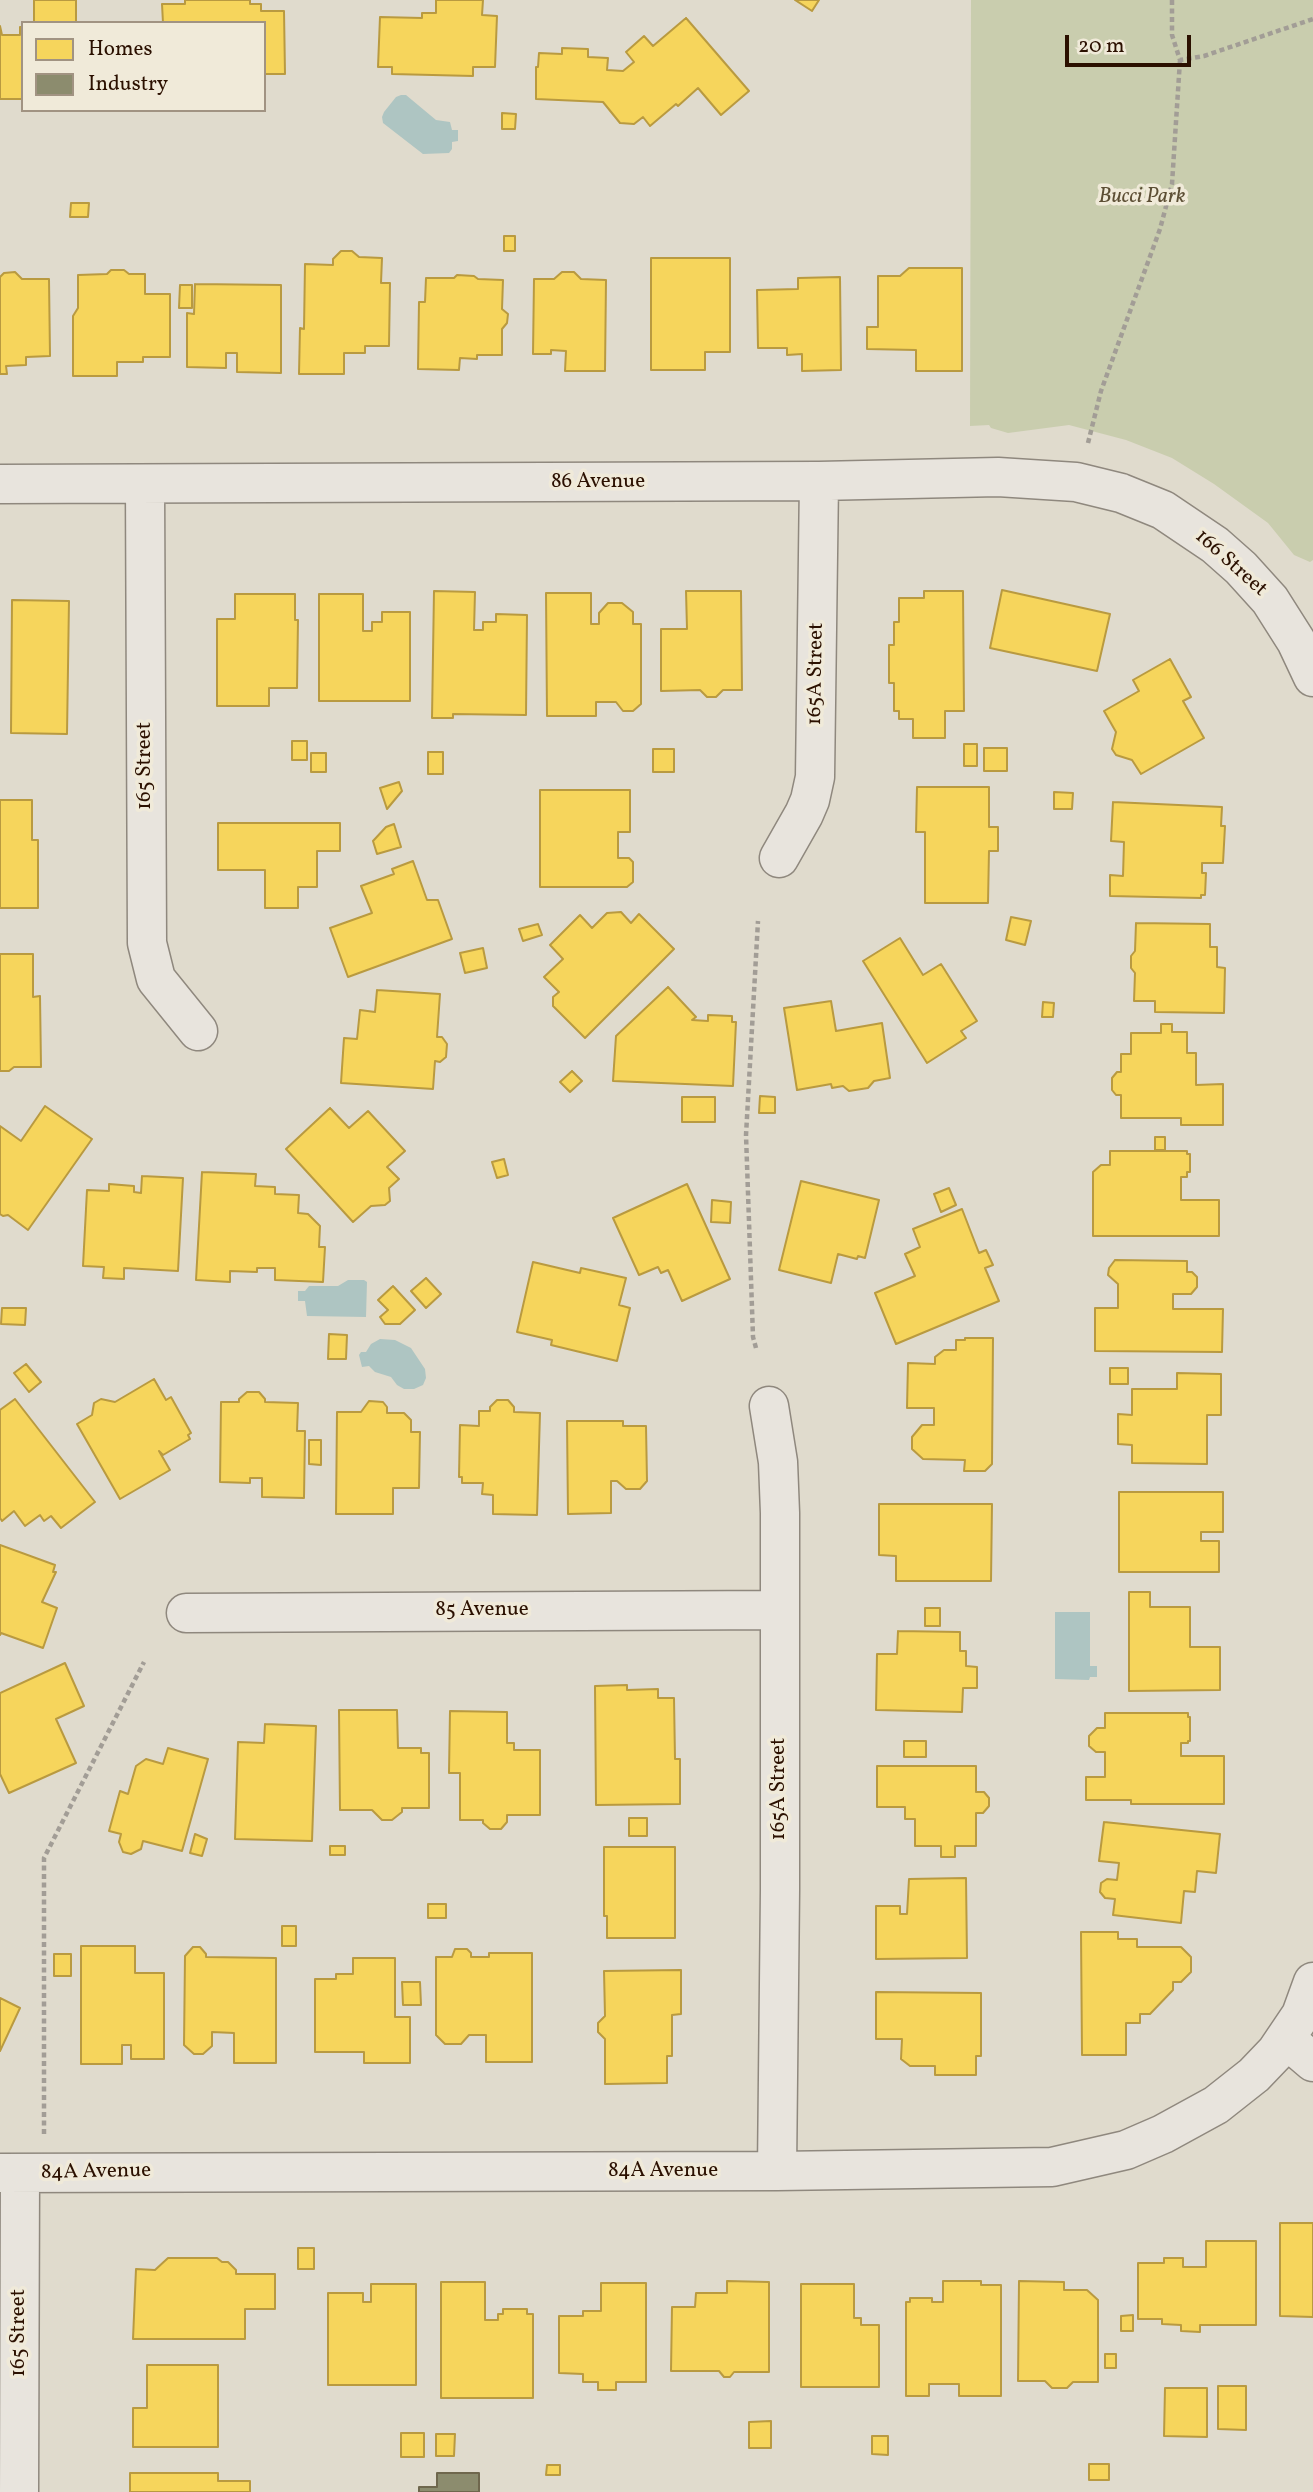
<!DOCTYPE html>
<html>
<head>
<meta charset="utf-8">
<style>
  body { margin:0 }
  #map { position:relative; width:1313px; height:2492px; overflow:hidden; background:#e0dbcd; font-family:Vollkorn,serif }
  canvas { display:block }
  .legend { position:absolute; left:21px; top:21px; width:245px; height:91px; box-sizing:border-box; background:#f0ead9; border:2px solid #a19382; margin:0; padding:9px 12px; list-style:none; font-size:21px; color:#2b1000 }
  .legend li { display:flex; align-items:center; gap:14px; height:35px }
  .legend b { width:35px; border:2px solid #a19382 }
  .scale { position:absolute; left:1065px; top:35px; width:126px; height:32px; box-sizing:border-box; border:4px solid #2b1000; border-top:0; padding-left:9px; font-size:21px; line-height:24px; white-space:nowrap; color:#2b1000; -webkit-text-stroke:5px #f0ead9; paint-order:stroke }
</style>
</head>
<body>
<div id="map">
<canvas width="1313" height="2492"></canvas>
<ul class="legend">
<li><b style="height:19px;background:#f6d55c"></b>Homes</li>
<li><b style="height:19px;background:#8c8c6e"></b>Industry</li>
</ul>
<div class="scale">20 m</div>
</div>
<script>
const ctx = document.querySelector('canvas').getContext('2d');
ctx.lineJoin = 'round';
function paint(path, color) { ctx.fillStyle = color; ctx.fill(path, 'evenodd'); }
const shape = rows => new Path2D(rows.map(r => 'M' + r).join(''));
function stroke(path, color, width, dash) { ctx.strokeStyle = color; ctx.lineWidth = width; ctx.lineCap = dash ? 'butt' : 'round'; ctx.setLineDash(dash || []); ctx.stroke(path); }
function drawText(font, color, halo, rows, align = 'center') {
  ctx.font = font + ' Vollkorn,serif'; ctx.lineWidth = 7; ctx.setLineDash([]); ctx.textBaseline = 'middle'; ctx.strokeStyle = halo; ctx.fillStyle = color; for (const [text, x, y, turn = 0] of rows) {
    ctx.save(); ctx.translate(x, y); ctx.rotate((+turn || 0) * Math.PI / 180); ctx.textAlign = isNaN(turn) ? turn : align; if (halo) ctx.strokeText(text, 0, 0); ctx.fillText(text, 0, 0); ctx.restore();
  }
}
const green = shape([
  [971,0,1313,0,1313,560,1310,562,1294,555,1268,523,1214,484,1172,458,1126,440,1069,425,1008,433,991,428,989,425,970,426]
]);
const water = shape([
  [401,95,406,95,436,120,450,122,452,130,458,130,458,141,452,142,452,149,449,153,423,154,383,123,382,117,384,112,396,97],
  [348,1280,364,1280,367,1282,366,1317,307,1316,305,1301,298,1301,298,1291,305,1291,309,1286,338,1286],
  [380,1339,395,1340,411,1348,425,1369,426,1378,423,1385,414,1389,404,1389,397,1385,391,1377,375,1372,369,1366,362,1367,359,1355,361,1352,366,1352,371,1344],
  [1055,1612,1090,1612,1090,1666,1097,1666,1097,1677,1090,1677,1089,1680,1055,1679]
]);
const homes = shape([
  [34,0,76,0,76,23,34,23,34,0],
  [185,0,250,0,250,4,261,4,261,11,284,11,285,74,264,74,264,23,163,23,162,4,185,4,185,0],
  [436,0,483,0,482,15,497,16,495,67,473,67,473,76,392,74,392,67,378,67,380,17,422,18,422,13,436,13,436,0],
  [795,0,819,0,812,11,795,0],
  [686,18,749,91,721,115,698,88,678,106,676,104,650,126,643,117,634,124,620,123,603,102,536,99,536,67,538,67,539,53,562,54,562,48,588,49,588,57,608,58,607,70,623,71,634,62,626,52,644,36,653,46,686,18],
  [0,26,2,35,20,35,20,27,23,27,23,99,0,99,0,26],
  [502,113,516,114,515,129,502,129,502,113],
  [71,203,89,203,88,217,70,217,71,203],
  [504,236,515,236,515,251,504,251,504,236],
  [341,251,352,251,359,257,382,258,381,283,390,283,389,346,365,346,365,353,344,353,344,374,299,374,300,328,304,329,305,264,333,265,333,259,341,251],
  [651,258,730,258,730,352,705,352,705,370,651,370,651,258],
  [909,268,962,268,962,371,916,371,916,350,867,349,867,327,878,327,878,276,900,276,909,268],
  [111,270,124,270,129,274,145,274,145,294,170,294,170,357,143,357,143,362,117,362,117,376,73,376,73,316,78,308,78,275,107,274,111,270],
  [15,272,22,279,49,279,50,356,26,357,26,365,6,366,7,374,0,374,0,277,4,273,15,272],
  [562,272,574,272,581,279,606,280,605,371,565,371,566,351,551,350,551,354,533,354,534,279,554,279,562,272],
  [457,275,474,276,478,279,503,280,502,309,508,314,507,323,502,329,502,355,477,355,477,359,460,358,459,370,418,369,419,302,425,302,426,278,454,278,457,275],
  [840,277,841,370,802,371,802,354,787,355,787,348,758,348,757,290,798,289,798,278,840,277],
  [195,284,281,285,281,373,237,372,237,353,226,353,226,368,187,367,187,313,194,314,195,284],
  [180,285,192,285,192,308,179,308,180,285],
  [1002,590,1110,614,1097,671,990,648,1002,590],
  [434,591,475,592,474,630,483,630,483,622,496,622,496,614,527,615,526,715,453,714,453,718,432,718,434,591],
  [686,591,741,591,742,690,723,690,716,697,707,697,700,690,661,691,661,629,687,629,686,591],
  [924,591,963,591,964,711,945,711,945,738,913,738,913,719,899,719,899,711,894,711,894,683,889,683,889,645,894,645,894,622,899,622,899,598,924,598,924,591],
  [546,593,591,593,591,624,599,624,599,613,608,603,622,603,633,612,633,624,641,624,641,704,633,711,623,711,616,702,596,702,596,716,547,716,546,593],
  [235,594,295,594,295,620,298,620,297,688,269,688,269,706,217,706,217,619,235,619,235,594],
  [319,594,363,594,363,631,372,631,372,622,382,622,382,612,410,612,410,701,319,701,319,594],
  [12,600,69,601,67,734,11,733,12,600],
  [1170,659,1191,697,1183,701,1204,738,1141,774,1132,760,1116,755,1112,749,1116,732,1104,711,1139,691,1133,680,1170,659],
  [292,741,307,741,307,760,292,760,292,741],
  [964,744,977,744,977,766,964,766,964,744],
  [984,748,1007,748,1007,771,984,771,984,748],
  [653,749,674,749,674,772,653,772,653,749],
  [428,752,443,752,443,774,428,774,428,752],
  [311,753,326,753,326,772,311,772,311,753],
  [399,782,402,791,387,809,380,788,399,782],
  [917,787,989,787,989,827,998,827,998,851,989,851,988,903,925,903,925,832,916,832,917,787],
  [540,790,630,790,630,832,618,832,618,858,629,858,633,862,633,882,627,887,540,887,540,790],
  [1054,792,1073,793,1072,809,1054,809,1054,792],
  [0,800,32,800,32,840,38,840,38,908,0,908,0,800],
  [1113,802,1222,807,1221,826,1225,826,1223,863,1202,863,1202,873,1206,873,1205,895,1201,895,1201,898,1110,896,1110,875,1123,876,1124,842,1111,841,1113,802],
  [218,823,340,823,340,851,317,851,317,887,298,887,298,908,265,908,265,870,218,870,218,823],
  [394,824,401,847,377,854,373,841,386,827,394,824],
  [413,861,427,900,438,900,452,939,348,977,330,928,372,913,361,886,394,874,392,869,413,861],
  [621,912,631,923,639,914,674,949,585,1038,553,1006,553,997,559,992,544,977,563,959,550,945,580,915,592,928,607,913,621,912],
  [1011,917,1031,921,1025,945,1006,940,1011,917],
  [1136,923,1210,924,1210,947,1217,947,1217,967,1225,968,1224,1013,1155,1012,1155,1001,1134,1001,1135,973,1131,968,1131,956,1135,951,1136,923],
  [538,924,542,935,523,941,519,929,538,924],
  [900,938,923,975,941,964,977,1021,961,1031,966,1038,927,1063,863,961,900,938],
  [483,948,487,968,465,973,460,953,483,948],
  [0,954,33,954,33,997,40,996,41,1067,14,1067,9,1071,0,1071,0,954],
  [668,987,696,1017,692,1020,708,1021,708,1015,732,1016,732,1022,736,1022,733,1086,613,1081,616,1036,668,987],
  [377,990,440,994,437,1037,442,1037,447,1044,446,1057,440,1062,435,1061,433,1089,341,1083,344,1038,357,1039,360,1010,375,1012,377,990],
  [831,1001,836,1031,882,1023,890,1078,874,1081,868,1088,849,1091,843,1086,832,1088,831,1084,797,1090,784,1008,831,1001],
  [1043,1002,1054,1003,1053,1017,1042,1017,1043,1002],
  [1161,1024,1172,1024,1172,1032,1187,1032,1187,1053,1196,1053,1196,1085,1223,1084,1223,1125,1181,1125,1181,1118,1121,1118,1121,1095,1116,1095,1112,1090,1112,1078,1117,1072,1121,1072,1121,1054,1131,1054,1131,1033,1161,1033,1161,1024],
  [572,1071,582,1081,570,1092,560,1082,572,1071],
  [760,1096,775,1097,775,1113,759,1113,760,1096],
  [682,1097,715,1097,715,1122,682,1122,682,1097],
  [45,1106,92,1139,28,1230,8,1215,3,1216,0,1214,0,1126,21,1141,45,1106],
  [330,1108,349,1128,368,1111,405,1151,387,1167,399,1179,389,1188,390,1201,385,1205,371,1206,353,1222,286,1149,330,1108],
  [1155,1137,1165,1137,1165,1150,1155,1150,1155,1137],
  [1110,1151,1187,1151,1187,1154,1190,1154,1190,1172,1187,1172,1187,1177,1181,1177,1181,1200,1219,1200,1219,1236,1093,1236,1093,1172,1101,1165,1110,1165,1110,1151],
  [504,1159,508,1175,497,1178,492,1162,504,1159],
  [202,1172,256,1174,255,1186,275,1187,275,1194,299,1195,298,1213,308,1214,320,1226,319,1247,325,1247,323,1282,275,1280,275,1268,257,1268,257,1272,230,1271,230,1282,196,1280,202,1172],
  [142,1176,183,1178,178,1271,124,1268,124,1279,103,1278,104,1267,83,1266,87,1190,109,1191,109,1184,134,1186,134,1192,141,1193,142,1176],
  [801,1181,879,1200,865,1258,858,1256,857,1259,838,1254,831,1283,779,1270,801,1181],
  [687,1184,730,1279,682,1301,668,1270,661,1273,658,1267,639,1275,613,1218,687,1184],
  [949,1188,956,1205,941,1212,934,1194,949,1188],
  [712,1200,731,1202,730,1223,711,1222,712,1200],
  [962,1209,979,1253,986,1250,993,1265,985,1268,999,1301,896,1344,875,1293,915,1276,905,1254,920,1247,913,1229,962,1209],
  [1115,1260,1187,1261,1187,1272,1192,1272,1197,1277,1197,1287,1191,1294,1173,1294,1173,1309,1223,1309,1222,1352,1095,1351,1095,1308,1118,1308,1118,1284,1108,1275,1109,1268,1115,1260],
  [533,1262,580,1273,581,1268,626,1278,619,1305,630,1308,617,1361,551,1345,552,1340,517,1332,533,1262],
  [426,1278,441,1294,426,1308,411,1291,426,1278],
  [393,1286,415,1310,400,1324,385,1324,380,1317,388,1310,378,1300,393,1286],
  [2,1308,26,1308,25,1325,1,1324,2,1308],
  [329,1334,347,1335,346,1359,328,1359,329,1334],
  [965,1338,993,1338,992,1464,985,1471,964,1471,965,1460,923,1459,912,1449,912,1437,922,1425,934,1425,934,1408,907,1408,908,1363,935,1364,935,1357,944,1350,956,1350,956,1340,965,1340,965,1338],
  [26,1364,41,1382,29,1392,14,1373,26,1364],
  [1110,1368,1128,1368,1128,1384,1110,1384,1110,1368],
  [1177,1373,1221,1374,1221,1415,1207,1415,1207,1464,1132,1463,1132,1445,1118,1444,1118,1414,1132,1415,1132,1389,1177,1389,1177,1373],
  [154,1379,166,1400,171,1397,191,1433,188,1435,190,1439,163,1455,159,1451,170,1470,120,1499,77,1424,92,1415,94,1403,101,1399,115,1402,154,1379],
  [247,1392,259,1392,265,1399,265,1402,298,1403,297,1431,305,1431,304,1498,262,1497,262,1478,250,1478,250,1483,220,1482,221,1402,239,1402,239,1399,247,1392],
  [15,1399,95,1502,61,1528,51,1516,44,1521,40,1515,25,1526,14,1511,2,1521,0,1518,0,1410,15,1399],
  [497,1400,508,1400,514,1407,514,1412,540,1413,537,1515,493,1514,493,1495,482,1494,483,1483,462,1483,462,1477,459,1477,460,1425,479,1426,479,1411,490,1411,490,1407,497,1400],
  [369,1401,383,1402,387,1407,387,1413,404,1413,411,1420,411,1432,420,1432,419,1488,393,1488,393,1514,336,1514,337,1412,361,1412,369,1401],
  [567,1421,623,1421,623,1426,646,1426,647,1481,640,1489,626,1489,617,1481,611,1481,611,1513,568,1514,567,1421],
  [309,1440,321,1440,321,1465,309,1464,309,1440],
  [1119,1492,1223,1492,1223,1532,1201,1532,1201,1541,1219,1541,1219,1572,1119,1572,1119,1492],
  [879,1504,992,1504,991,1581,896,1581,896,1556,879,1555,879,1504],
  [0,1545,55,1565,53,1572,56,1572,42,1602,57,1608,43,1648,1,1633,0,1635,0,1545],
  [1129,1592,1150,1592,1150,1607,1190,1607,1190,1647,1220,1647,1220,1690,1129,1691,1129,1592],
  [925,1608,940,1608,940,1626,925,1626,925,1608],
  [898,1631,960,1632,960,1651,966,1651,966,1666,977,1667,977,1688,963,1688,962,1712,876,1710,877,1654,897,1654,898,1631],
  [65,1663,84,1706,56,1719,76,1763,9,1793,0,1774,0,1693,65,1663],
  [627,1685,627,1690,658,1689,658,1698,674,1698,675,1759,680,1759,680,1804,596,1805,595,1686,627,1685],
  [339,1710,397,1710,398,1748,421,1748,421,1753,429,1753,429,1808,402,1808,402,1812,392,1820,382,1820,372,1810,340,1810,339,1710],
  [450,1711,507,1712,507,1743,514,1743,514,1750,540,1750,540,1815,507,1815,507,1822,501,1829,490,1829,483,1823,483,1820,460,1820,460,1773,449,1773,450,1711],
  [1105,1713,1188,1713,1188,1717,1190,1717,1190,1741,1188,1741,1188,1743,1181,1743,1181,1756,1224,1756,1224,1804,1131,1804,1131,1800,1086,1800,1086,1777,1105,1777,1105,1752,1096,1752,1089,1746,1089,1736,1097,1728,1105,1728,1105,1713],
  [265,1724,316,1726,312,1841,235,1839,238,1742,264,1743,265,1724],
  [904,1741,926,1741,926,1757,904,1757,904,1741],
  [168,1748,208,1759,182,1851,143,1841,141,1849,131,1854,123,1852,119,1842,121,1834,109,1831,120,1791,128,1794,136,1766,146,1759,163,1764,168,1748],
  [877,1766,976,1766,976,1792,984,1792,989,1798,989,1806,983,1813,976,1813,976,1846,955,1846,955,1857,941,1857,941,1846,915,1846,915,1819,905,1819,905,1807,877,1807,877,1766],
  [629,1818,647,1818,647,1836,629,1836,629,1818],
  [1104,1822,1220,1834,1216,1873,1197,1871,1195,1892,1184,1891,1181,1923,1113,1915,1115,1899,1105,1898,1100,1892,1101,1883,1107,1879,1117,1880,1119,1863,1099,1861,1104,1822],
  [195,1834,207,1839,202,1856,190,1853,195,1834],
  [330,1846,345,1846,345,1855,330,1855,330,1846],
  [604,1847,675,1847,675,1938,607,1938,607,1916,604,1916,604,1847],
  [966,1878,967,1958,876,1959,876,1906,900,1906,900,1914,907,1914,909,1879,966,1878],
  [428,1904,446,1904,446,1918,428,1918,428,1904],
  [282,1926,296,1926,296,1946,282,1946,282,1926],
  [1081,1932,1118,1932,1118,1939,1137,1939,1137,1947,1181,1947,1191,1957,1191,1972,1181,1982,1173,1982,1173,1990,1150,2014,1140,2014,1140,2023,1126,2023,1126,2055,1082,2055,1081,1932],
  [81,1946,135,1946,135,1973,164,1973,164,2059,131,2059,131,2045,122,2045,122,2064,81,2064,81,1946],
  [193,1947,200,1947,206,1954,206,1957,276,1958,276,2063,234,2063,234,2033,212,2032,212,2046,203,2054,194,2054,184,2045,185,1956,193,1947],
  [455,1949,467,1949,471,1953,471,1957,489,1957,489,1953,532,1953,532,2062,486,2062,486,2035,469,2035,461,2044,445,2044,436,2035,436,1957,452,1957,455,1949],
  [54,1954,71,1954,71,1976,54,1976,54,1954],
  [353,1958,395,1958,395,2017,410,2017,410,2063,364,2063,364,2052,315,2052,315,1979,336,1979,336,1974,353,1974,353,1958],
  [681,1970,681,2014,672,2015,672,2056,667,2056,667,2083,605,2084,605,2039,598,2032,598,2023,605,2016,604,1971,681,1970],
  [402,1982,420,1982,421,2005,403,2005,402,1982],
  [876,1992,981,1993,981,2056,976,2056,976,2075,935,2075,935,2066,910,2066,901,2059,902,2039,876,2039,876,1992],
  [0,1998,20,2008,0,2051,0,1998],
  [1280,2223,1313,2223,1313,2317,1280,2316,1280,2223],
  [1206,2241,1256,2241,1256,2325,1200,2325,1200,2332,1181,2331,1181,2325,1162,2324,1162,2319,1138,2319,1138,2263,1164,2263,1164,2258,1183,2258,1183,2267,1206,2267,1206,2241],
  [298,2248,314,2248,314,2269,298,2269,298,2248],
  [168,2258,217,2258,222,2262,228,2262,236,2270,236,2274,275,2274,275,2309,245,2309,245,2339,133,2339,136,2269,155,2270,168,2258],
  [727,2281,769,2282,769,2372,734,2372,730,2377,724,2377,719,2371,671,2371,672,2307,695,2307,696,2293,727,2293,727,2281],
  [943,2281,981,2281,981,2285,1001,2285,1001,2396,959,2396,959,2384,929,2384,929,2396,906,2396,906,2302,910,2302,910,2298,932,2298,932,2302,943,2302,943,2281],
  [1019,2281,1064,2282,1064,2290,1087,2290,1098,2300,1098,2382,1073,2382,1067,2388,1052,2388,1045,2381,1018,2381,1019,2281],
  [441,2282,485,2282,485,2320,498,2320,498,2314,503,2314,503,2309,527,2309,527,2314,533,2314,533,2398,441,2398,441,2282],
  [601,2283,646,2283,646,2382,616,2382,616,2390,598,2390,598,2382,583,2382,583,2374,559,2373,559,2316,583,2316,583,2311,601,2311,601,2283],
  [371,2284,416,2284,416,2385,328,2385,328,2293,363,2293,363,2302,371,2302,371,2284],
  [801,2284,854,2284,854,2318,861,2318,861,2325,879,2325,879,2387,801,2387,801,2284],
  [1133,2315,1133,2331,1121,2331,1121,2316,1133,2315],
  [1105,2354,1116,2354,1116,2368,1105,2368,1105,2354],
  [147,2365,218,2365,218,2447,133,2447,133,2408,147,2408,147,2365],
  [1218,2386,1246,2386,1246,2430,1218,2429,1218,2386],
  [1165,2388,1207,2388,1207,2437,1164,2436,1165,2388],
  [771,2421,771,2448,749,2448,749,2422,771,2421],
  [401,2433,424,2433,424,2457,401,2457,401,2433],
  [436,2434,455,2434,454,2456,436,2456,436,2434],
  [872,2436,888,2436,888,2455,872,2454,872,2436],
  [1089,2464,1109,2464,1109,2480,1089,2480,1089,2464],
  [547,2465,560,2465,560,2475,546,2475,547,2465],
  [130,2473,218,2473,218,2481,250,2481,250,2492,130,2492,130,2473]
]);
const industry = shape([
  [437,2473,479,2473,479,2492,419,2492,419,2487,437,2487,437,2473]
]);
const path = shape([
  [1172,0,1172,35,1180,60,1204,56,1313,19],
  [1088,443,1101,391,1160,229,1172,184,1180,60],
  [756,1348,753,1337,746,1135,758,921],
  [44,2134,44,1858,144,1662]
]);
const street = shape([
  [0,484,819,481,998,477,1076,482,1121,493,1163,510,1215,545,1241,568,1270,600,1296,641,1313,677],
  [145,485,147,943,156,979,198,1031],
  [779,858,804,814,810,800,815,777,819,481],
  [769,1406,778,1462,780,1513,780,1890,777,2171],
  [186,1613,779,1610],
  [1286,2039,1313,2062],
  [0,2173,777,2171,1052,2167,1126,2150,1163,2134,1216,2105,1254,2075,1276,2052,1301,2015,1313,1982],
  [19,2492,20,2173]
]);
const parkNames = [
  ["Bucci Park",1142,198]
];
const streetNames = [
  ["86 Avenue",598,483],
  ["166 Street",1230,564,42],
  ["165A Street",817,674,-89],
  ["165 Street",146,766,-90],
  ["85 Avenue",482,1611],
  ["165A Street",780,1789,-90],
  ["84A Avenue",663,2172],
  ["84A Avenue",96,2173,-1],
  ["165 Street",20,2333,-90]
];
paint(green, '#c9cdae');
paint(water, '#aec5c2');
paint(homes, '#f6d55c');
stroke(homes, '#b99a40', 2);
paint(industry, '#8c8c6e');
stroke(industry, '#6f674d', 2);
stroke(street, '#8f887e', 41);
stroke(path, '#a29d96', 4.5, [5, 3.5]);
stroke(street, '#e8e4dd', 38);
drawText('italic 21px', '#5c4e34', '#f0ead9', parkNames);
drawText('21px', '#2b1000', '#f0ead9', streetNames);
</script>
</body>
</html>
